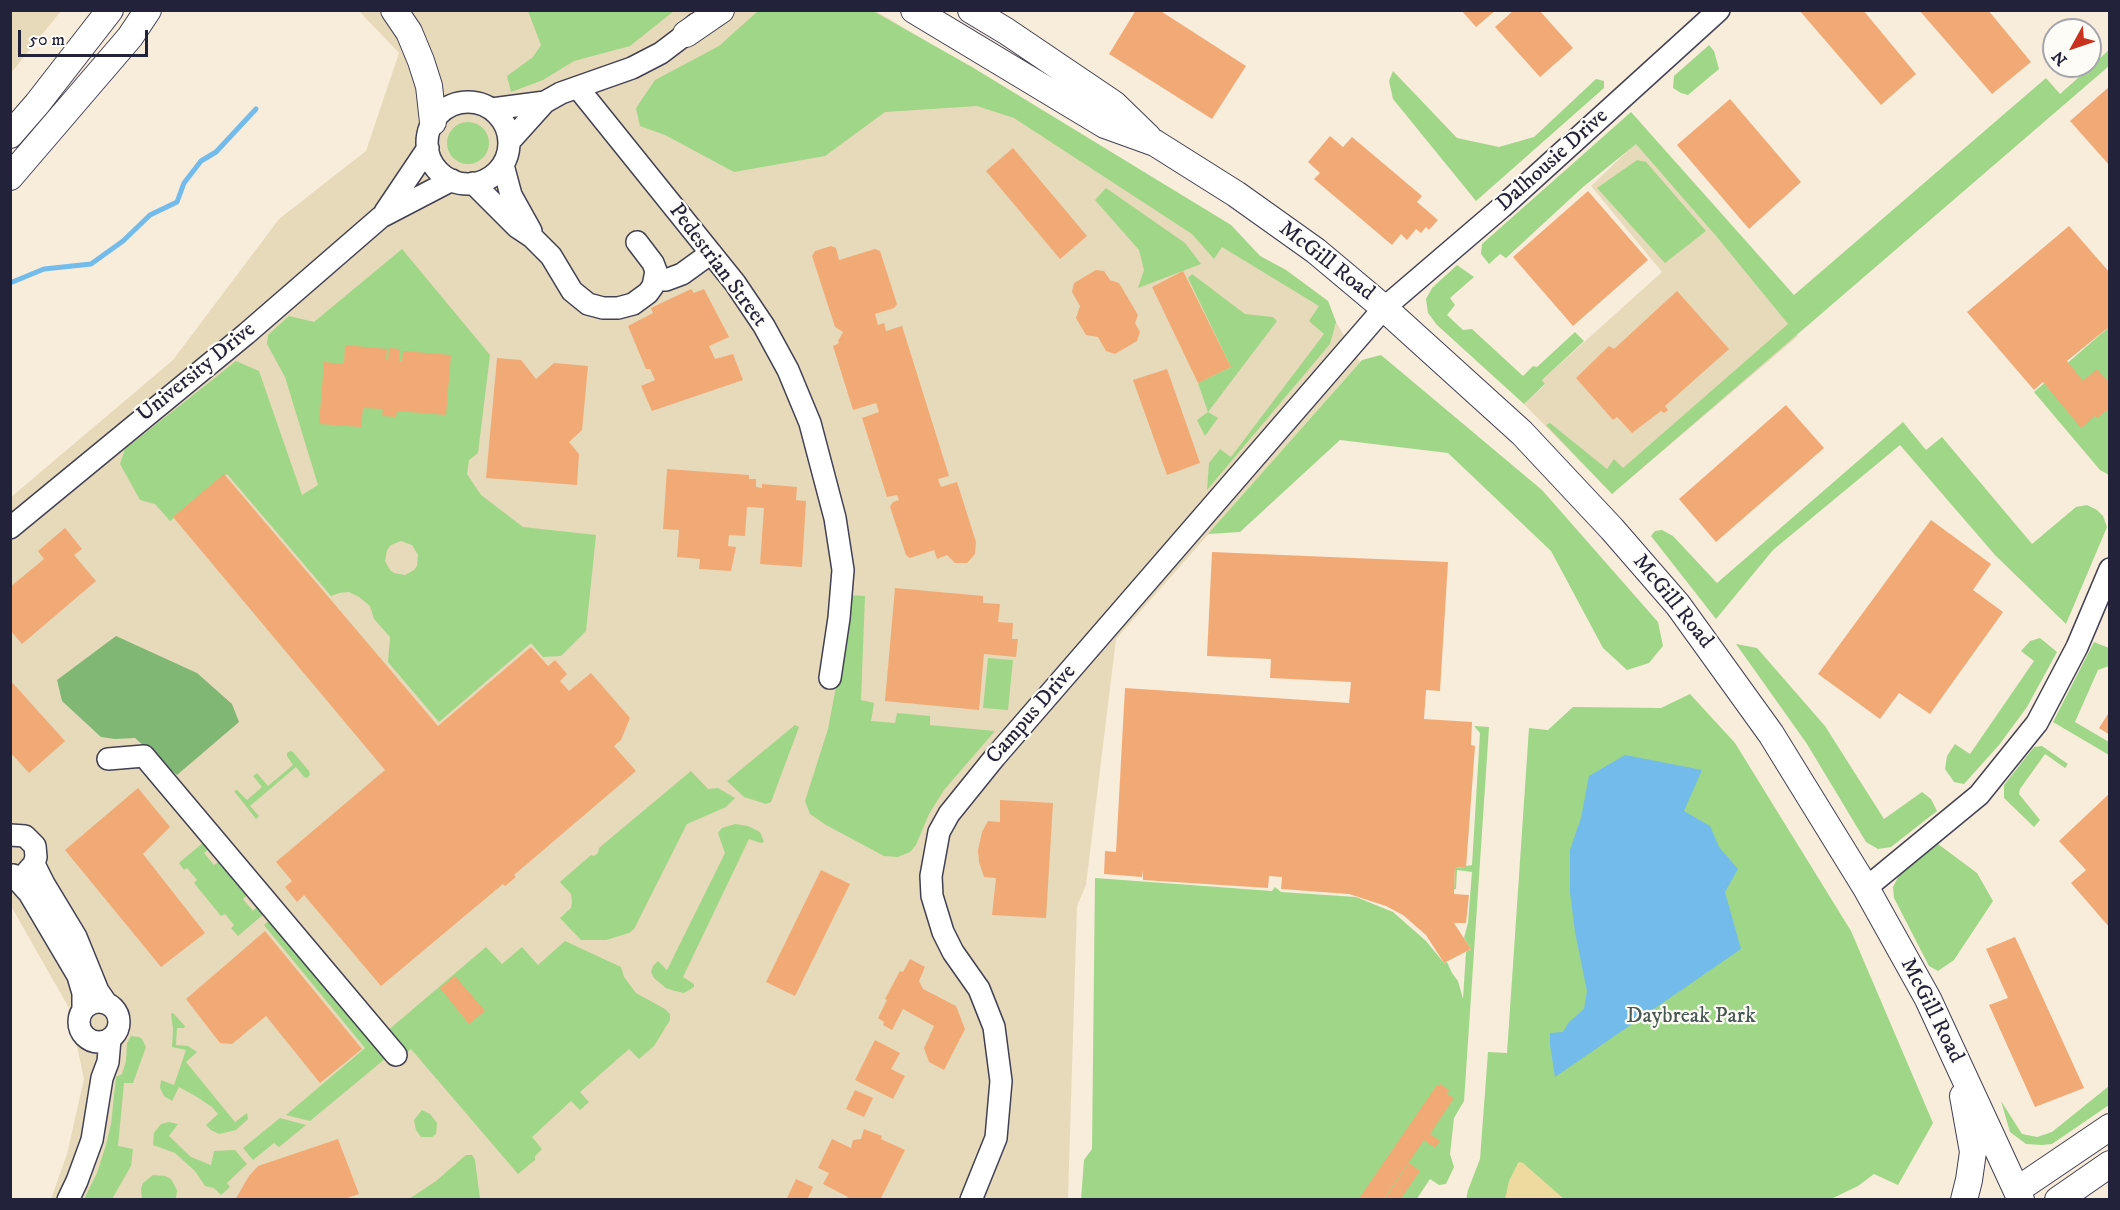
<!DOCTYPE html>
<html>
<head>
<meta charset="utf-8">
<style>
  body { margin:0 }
  #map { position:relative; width:2120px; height:1210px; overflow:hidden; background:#f8ecdb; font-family:"IM FELL DW Pica",serif }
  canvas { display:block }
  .frame { position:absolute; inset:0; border:12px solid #22223b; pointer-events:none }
  .north { position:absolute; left:2042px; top:18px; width:60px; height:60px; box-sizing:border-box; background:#fdfcf7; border:2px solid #a5a5ac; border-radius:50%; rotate:230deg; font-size:16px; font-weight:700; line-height:24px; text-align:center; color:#22223b }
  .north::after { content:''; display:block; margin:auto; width:21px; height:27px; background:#c8321e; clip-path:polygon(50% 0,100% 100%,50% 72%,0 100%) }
  .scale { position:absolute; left:18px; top:30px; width:130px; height:27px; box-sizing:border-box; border:3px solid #22223b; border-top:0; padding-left:8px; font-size:18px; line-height:21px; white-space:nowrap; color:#22223b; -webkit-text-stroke:4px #fdfcf7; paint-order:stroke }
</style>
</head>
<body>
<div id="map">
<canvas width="2120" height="1210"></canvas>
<div class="frame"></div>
<div class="north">N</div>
<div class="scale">50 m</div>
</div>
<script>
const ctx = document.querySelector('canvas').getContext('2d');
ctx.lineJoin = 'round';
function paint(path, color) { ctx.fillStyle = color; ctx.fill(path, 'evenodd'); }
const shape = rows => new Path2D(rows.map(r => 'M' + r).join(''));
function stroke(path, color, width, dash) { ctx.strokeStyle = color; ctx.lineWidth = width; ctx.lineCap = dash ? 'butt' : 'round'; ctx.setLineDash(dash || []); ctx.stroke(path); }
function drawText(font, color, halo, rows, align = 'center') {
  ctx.font = font + ' "IM FELL DW Pica",serif'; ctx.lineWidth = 4.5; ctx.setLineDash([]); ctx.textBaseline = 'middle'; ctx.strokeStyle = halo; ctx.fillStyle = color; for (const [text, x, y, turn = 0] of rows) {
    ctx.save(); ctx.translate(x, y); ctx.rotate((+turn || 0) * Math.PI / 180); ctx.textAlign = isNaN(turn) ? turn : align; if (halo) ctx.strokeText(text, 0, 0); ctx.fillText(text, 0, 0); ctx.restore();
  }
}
const built = shape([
  [11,10,61,11,11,73,10,11],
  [359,11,876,11,1231,225,1260,256,1286,270,1328,301,1336,322,1360,362,1116,639,1086,885,1077,906,1068,1199,51,1199,67,1154,84,1079,69,1008,11,906,10,498,173,360,279,219,366,151,399,53],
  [1636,143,1716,236,1798,336,1612,494,1524,404,1545,385,1542,380,1662,272,1591,186]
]);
const green = shape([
  [528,11,528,10,674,11,630,46,574,61,543,80,511,92,507,76,533,57,541,45],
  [758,11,873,11,972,67,1231,225,1260,256,1286,270,1328,301,1336,322,1330,344,1207,490,1209,463,1220,449,1231,457,1324,334,1309,321,1319,306,1222,247,1214,259,1192,234,1014,118,977,106,885,112,825,156,734,172,665,135,640,126,636,108,655,80,719,46],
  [1709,45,1714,51,1719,69,1688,95,1681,93,1673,88,1674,76],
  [2109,50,2109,66,1612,494,1546,425,1550,423,1607,469,1614,459,1623,468,1788,324,1716,236,1636,144,1583,187,1506,258,1500,254,1489,264,1481,254,1482,244,1631,112,1794,295,2046,78,2060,94],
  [1393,71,1457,138,1499,147,1534,137,1596,79,1604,81,1604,88,1476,201,1393,99,1389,81],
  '447 143a21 21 0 1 1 42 0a21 21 0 1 1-42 0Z',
  [1637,160,1646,162,1706,231,1665,263,1597,188],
  [1106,188,1185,243,1201,264,1138,288,1144,270,1139,250,1095,200],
  [402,249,490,355,478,453,469,460,467,474,481,495,523,527,596,535,586,631,561,656,543,657,531,643,439,722,388,662,390,637,374,619,370,606,359,597,349,592,339,593,331,596,227,474,170,521,155,504,140,500,120,464,125,449,236,361,259,371,302,495,318,485,285,377,267,344,268,335,289,316,314,322],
  [401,541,412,545,418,555,417,566,414,570,405,575,394,573,390,570,385,561,387,550,391,545],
  [1457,265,1474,277,1450,298,1455,305,1447,315,1463,330,1472,329,1523,376,1533,366,1537,367,1575,332,1584,341,1542,380,1545,384,1524,404,1437,325,1428,313,1426,299,1432,288],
  [1192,274,1245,314,1273,317,1277,321,1208,412,1218,418,1205,436,1197,420,1208,412,1198,383,1231,367,1188,278],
  [2109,327,2109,475,2100,470,2034,392],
  [1381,355,1542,490,1658,622,1663,646,1649,663,1627,670,1603,648,1551,551,1448,453,1340,440,1240,532,1208,534,1362,360],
  [1903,422,1926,450,1942,437,2032,544,2076,507,2087,505,2097,510,2103,516,2107,527,2066,624,1995,555,1900,445,1773,550,1716,619,1651,536,1655,531,1662,530,1673,536,1717,583],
  [846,595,865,596,861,700,874,703,871,721,895,723,897,713,930,716,930,725,995,731,944,790,929,814,916,845,910,852,898,857,884,856,826,825,810,814,805,801,828,729,841,660],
  [2040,638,2057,652,2027,707,1999,745,1964,784,1954,782,1945,769,1947,756,1955,744,1970,754,2034,661,2021,651,2030,641],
  [2094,642,2109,648,2109,666,2098,670,2075,722,2109,742,2109,755,2053,722],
  [1736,644,1757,648,1825,726,1884,819,1922,792,1931,799,1937,811,1891,847,1878,849,1866,842,1807,744],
  [988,658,1013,660,1008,710,983,708],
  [1690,694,1735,743,1851,931,1933,1123,1898,1185,1874,1174,1858,1186,1831,1199,1466,1200,1468,1190,1480,1159,1488,1052,1507,1053,1529,728,1548,730,1573,707,1661,708],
  [795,725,799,727,771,802,766,804,744,797,727,781],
  [1474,726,1489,727,1464,1101,1454,1118,1450,1154,1454,1167,1446,1184,1439,1185,1430,1179,1416,1200,1081,1200,1084,1160,1092,1149,1095,878,1272,891,1275,887,1281,892,1356,897,1393,912,1426,941,1444,963,1447,962,1452,973,1458,981,1463,999,1466,952,1471,949,1464,938,1468,923,1472,872,1457,870,1456,889,1454,889,1455,867,1466,868,1466,866,1472,865,1480,733],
  [2042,746,2068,764,2065,768,2045,754,2020,789,2019,794,2040,820,2034,827,2004,798,2004,785,2034,747],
  [290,751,293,752,309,771,310,775,307,778,304,777,296,767,250,806,259,816,256,819,234,791,237,790,247,800,262,787,253,776,257,773,268,786,293,765,287,756,287,753],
  [691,771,708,789,718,788,735,798,726,807,687,824,634,929,629,933,606,940,581,940,560,918,571,908,572,902,571,894,560,882,591,855,594,856,598,853,599,848],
  [735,824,748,826,760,832,764,842,761,843,749,839,683,977,694,984,694,987,684,993,675,991,666,988,654,978,651,972,653,966,658,961,667,970,725,853,718,833,722,828],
  [205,841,210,848,204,853,214,865,221,860,249,893,243,899,253,911,259,905,265,913,238,936,231,928,234,925,225,914,221,916,194,883,197,880,187,868,184,870,179,863],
  [1938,844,1977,873,1993,901,1954,960,1938,971,1929,966,1894,898,1893,887,1899,875],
  [271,919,386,1058,310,1121,286,1115,365,1048,264,925],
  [565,941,621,967,624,977,636,993,665,1009,670,1014,670,1020,654,1046,639,1059,629,1049,580,1092,589,1102,580,1110,571,1101,532,1137,542,1149,535,1156,535,1160,518,1174,411,1049,405,1054,386,1032,486,947,502,964,522,947,538,965],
  [173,1013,185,1026,184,1028,177,1028,176,1045,188,1046,197,1052,186,1062,235,1122,247,1113,248,1119,236,1130,219,1134,211,1130,206,1125,218,1114,212,1107,197,1097,179,1087,172,1101,164,1096,160,1088,161,1080,174,1085,186,1050,172,1047,173,1029,171,1014],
  [131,1036,139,1037,142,1039,146,1047,133,1083,124,1083,118,1146,133,1149,131,1166,112,1199,84,1199,97,1173,106,1145,111,1124,116,1077,122,1074,126,1061,127,1043],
  [2109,1086,2109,1105,2052,1144,2042,1145,2026,1144,2010,1132,2001,1101,2022,1134,2037,1137,2052,1132],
  [422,1110,430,1114,437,1123,436,1134,432,1137,421,1137,416,1130,414,1120],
  [280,1118,306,1125,279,1147,274,1143,253,1160,243,1148],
  [169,1122,178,1124,169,1136,191,1157,211,1165,214,1151,235,1150,247,1164,227,1183,230,1187,221,1195,214,1188,205,1186,195,1171,175,1153,153,1145,154,1133,161,1124],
  [466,1155,472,1155,475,1160,480,1199,409,1199,436,1181],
  [153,1175,165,1176,171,1179,177,1190,176,1199,142,1199,141,1189,143,1183]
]);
const forest = shape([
  [116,636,197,673,232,704,239,722,177,775,135,738,115,739,101,737,62,701,57,680]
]);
const sand = shape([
  [1520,1162,1523,1163,1564,1199,1505,1199,1509,1181,1518,1163]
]);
const water = shape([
  [1625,755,1702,770,1684,811,1710,826,1719,847,1738,869,1725,892,1741,949,1555,1077,1550,1045,1550,1033,1563,1032,1569,1022,1584,1009,1587,991,1575,932,1570,892,1570,850,1581,818,1589,776]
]);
const stream = shape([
  [10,283,44,269,91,264,123,241,150,215,177,202,184,183,201,161,216,152,256,109]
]);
const building = shape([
  [1136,10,1159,10,1246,66,1212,119,1109,54],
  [1461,10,1496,10,1476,27],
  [1514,10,1539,10,1573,48,1540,77,1495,27],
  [1799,10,1863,10,1916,74,1881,105],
  [1919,10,1988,10,2031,62,1992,94],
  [2110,86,2110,166,2070,121],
  [1730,99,1801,182,1749,229,1677,145],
  [1330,136,1343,147,1352,137,1422,196,1417,202,1438,220,1429,230,1426,227,1421,233,1416,229,1407,240,1401,234,1392,245,1314,179,1320,173,1308,162],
  [1013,148,1087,236,1060,259,986,171],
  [1588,191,1648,260,1573,326,1513,257],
  [2069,226,2110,273,2110,326,2067,361,2083,381,2097,369,2110,384,2110,408,2097,418,2095,416,2081,428,2043,382,2034,390,1967,312],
  [831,246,836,248,839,260,875,249,880,251,897,304,894,308,875,314,878,325,884,323,886,331,902,326,949,476,938,479,941,487,957,482,976,542,975,554,967,563,955,563,947,555,937,559,934,550,910,558,906,555,890,507,893,502,899,500,897,495,887,497,862,418,879,412,876,403,853,410,833,346,839,343,838,341,843,332,835,327,812,256,815,251],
  [1096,270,1104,271,1110,280,1119,283,1138,315,1135,323,1140,332,1137,341,1115,354,1106,351,1098,337,1086,335,1076,318,1080,306,1072,292,1074,283],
  [1183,271,1231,367,1198,383,1152,287],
  [691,289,694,293,704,289,729,337,709,346,715,359,733,354,743,380,652,411,641,386,655,380,650,369,646,369,628,326,653,313,651,308],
  [1677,291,1729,349,1665,406,1668,410,1664,413,1661,411,1632,433,1617,417,1613,420,1576,378,1609,346,1614,349],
  [345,345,387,349,386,360,388,360,389,348,400,349,399,362,402,362,403,351,451,355,446,415,397,411,396,417,382,416,383,409,363,408,361,427,319,424,324,362,344,364],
  [497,358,521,360,536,379,554,363,588,366,582,430,569,442,579,454,577,485,486,478],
  [1167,369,1200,463,1167,475,1133,380],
  [1786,405,1824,448,1716,542,1679,499],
  [667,469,749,475,749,479,756,479,756,487,762,488,762,484,797,487,796,500,806,501,802,567,760,564,764,508,747,507,745,536,729,535,728,546,736,547,731,571,699,569,700,559,677,557,679,530,663,529],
  [224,474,438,726,531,647,548,666,555,660,567,674,560,681,569,691,591,673,630,718,621,740,614,746,636,771,514,875,516,877,505,886,503,884,381,986,304,895,297,902,285,887,292,881,276,862,385,770,173,517],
  [1931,520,1991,564,1973,590,2003,612,1930,714,1899,693,1880,719,1818,674],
  [65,528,82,549,74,555,96,581,22,644,10,630,10,587,44,559,38,551],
  [1212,552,1448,562,1440,691,1426,690,1424,719,1472,722,1471,745,1475,746,1466,868,1455,867,1454,894,1469,895,1466,923,1454,923,1471,949,1444,963,1426,935,1403,915,1386,906,1349,894,1281,889,1282,877,1269,876,1268,888,1143,880,1143,870,1142,877,1104,874,1105,851,1116,852,1125,688,1349,703,1351,682,1270,678,1271,659,1207,656],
  [895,588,983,596,983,603,1000,604,998,622,1013,623,1012,639,1018,639,1016,657,984,654,979,710,885,701],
  [10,680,65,741,29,773,10,752],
  [2110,711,2110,735,2099,728],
  [138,788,170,827,143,854,205,933,161,967,65,850],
  [2110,793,2110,928,2071,883,2086,870,2059,841],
  [1000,800,1053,803,1046,918,992,915,996,878,984,877,979,862,978,850,982,832,988,821,1000,822],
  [821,870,850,884,795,996,766,982],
  [265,931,362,1049,320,1083,266,1016,232,1044,220,1043,186,999],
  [2015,937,2084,1088,2035,1107,1989,1005,2008,998,1986,949],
  [910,959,925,967,919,981,923,989,956,1006,965,1029,944,1070,929,1062,924,1048,934,1026,903,1009,892,1030,883,1025,884,1022,878,1018,887,1000,885,999,900,971,903,972],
  [455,976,485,1011,469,1024,440,988],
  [875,1040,900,1053,891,1069,905,1076,893,1099,855,1080],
  [1440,1084,1449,1090,1447,1094,1454,1098,1430,1134,1440,1141,1435,1148,1424,1140,1383,1200,1358,1200,1437,1085,1439,1086],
  [855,1090,873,1098,864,1117,846,1109],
  [864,1129,882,1136,881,1139,905,1150,880,1200,846,1200,848,1197,823,1184,829,1173,818,1168,832,1139,851,1148,853,1140,861,1139],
  [338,1139,359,1194,347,1198,348,1200,235,1200,249,1176,258,1166],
  [1409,1163,1420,1171,1400,1200,1384,1200],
  [796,1179,813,1187,807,1200,787,1198]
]);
const minor = shape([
  [578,88,735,283,764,326,788,370,810,423,835,518,843,570,839,618,830,678],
  '427 143a41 41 0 1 1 82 0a41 41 0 1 1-82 0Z',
  [492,109,545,102,561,93,632,68,661,53,686,34,696,24],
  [509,142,545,102],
  [503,165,511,195,531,231],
  [473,183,517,227,532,237,551,256,572,291,588,304,603,308,618,308,633,304,648,293,653,286,656,271,653,263,637,242],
  [385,212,428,148],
  [655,279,666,280,682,274,711,253],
  [10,528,246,334,381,217,452,180],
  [108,759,144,756,396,1055],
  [10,835,25,836,35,846,36,857,34,864,26,873],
  [34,864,44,884,76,937,98,991,107,1004],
  [13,875,29,893,78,976,83,993,83,1009],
  [1866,888,1979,795,2037,723,2077,647,2110,569],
  '79 1022a20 20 0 1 1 40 0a20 20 0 1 1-40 0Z',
  [68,1200,77,1181,92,1140,102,1078,108,1062,110,1039],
  [971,1200,996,1138,1001,1081,994,1027,979,989,953,952,943,932,932,896,931,876,939,832,949,814,995,757,1384,308,1502,207,1719,10]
]);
const major = shape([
  [394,10,409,32,421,61,429,86,433,122],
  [914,10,1105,125,1155,143,1236,194,1316,251,1384,308,1522,433,1612,529,1678,605,1771,734,1866,888,1928,999,2021,1200],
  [971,10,1006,31,1114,104,1148,137],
  [686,34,721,10],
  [10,135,37,104,110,10],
  [10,177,130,37,148,10],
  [1963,1096,1973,1152,1969,1180,1964,1200],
  [2017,1190,2110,1127],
  [2058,1200,2110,1164]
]);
const streetNames = [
  ["Dalhousie Drive",1553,161,-42],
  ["McGill Road",1326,262,38],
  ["Pedestrian Street",717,266,53],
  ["University Drive",197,373,-39],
  ["McGill Road",1672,602,51],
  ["Campus Drive",1032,715,-49],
  ["McGill Road",1931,1011,63]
];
const parkNames = [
  ["Daybreak Park",1691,1017]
];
paint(built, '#e7daba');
paint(green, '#a0d687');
paint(forest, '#80b774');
paint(sand, '#eeda9e');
paint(water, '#72bbeb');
stroke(stream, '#72bbeb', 5);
paint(building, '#f1aa76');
stroke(minor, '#424053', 24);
stroke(major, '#424053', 28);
stroke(minor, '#fff', 21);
stroke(major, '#fff', 26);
drawText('22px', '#22223b', '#fdfcf7', streetNames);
drawText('22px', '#485852', '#fdfcf7', parkNames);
</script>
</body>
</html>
